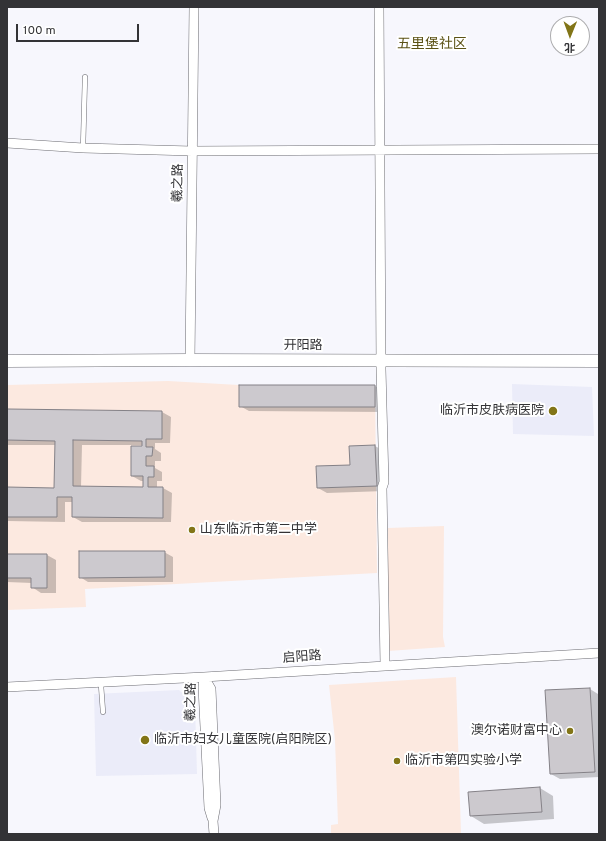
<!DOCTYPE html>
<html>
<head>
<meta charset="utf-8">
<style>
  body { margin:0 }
  #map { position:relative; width:606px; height:841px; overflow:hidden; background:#f7f7fd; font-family:Overpass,"Noto Sans SC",sans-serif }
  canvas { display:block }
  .frame { position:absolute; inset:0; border:8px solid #333336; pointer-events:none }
  .north { position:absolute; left:550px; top:16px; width:40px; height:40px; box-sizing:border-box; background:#fff; border:1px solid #adadaf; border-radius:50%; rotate:181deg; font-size:11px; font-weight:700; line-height:16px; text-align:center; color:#333336 }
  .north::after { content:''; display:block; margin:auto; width:14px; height:18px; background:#827517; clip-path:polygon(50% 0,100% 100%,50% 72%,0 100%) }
  .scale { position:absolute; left:16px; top:24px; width:123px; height:18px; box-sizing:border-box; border:2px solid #333336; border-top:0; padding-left:5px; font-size:12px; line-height:14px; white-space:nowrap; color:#333336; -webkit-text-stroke:3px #fff; paint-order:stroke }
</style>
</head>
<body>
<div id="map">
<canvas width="606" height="841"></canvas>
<div class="frame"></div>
<div class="north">北</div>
<div class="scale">100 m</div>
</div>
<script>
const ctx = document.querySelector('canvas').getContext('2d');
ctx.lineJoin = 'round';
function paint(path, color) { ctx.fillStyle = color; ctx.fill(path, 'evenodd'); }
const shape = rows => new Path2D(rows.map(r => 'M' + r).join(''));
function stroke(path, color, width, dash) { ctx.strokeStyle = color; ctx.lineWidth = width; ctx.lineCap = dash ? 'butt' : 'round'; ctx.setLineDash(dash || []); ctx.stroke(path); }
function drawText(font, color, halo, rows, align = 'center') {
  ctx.font = font + ' Overpass,"Noto Sans SC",sans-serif'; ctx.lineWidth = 4; ctx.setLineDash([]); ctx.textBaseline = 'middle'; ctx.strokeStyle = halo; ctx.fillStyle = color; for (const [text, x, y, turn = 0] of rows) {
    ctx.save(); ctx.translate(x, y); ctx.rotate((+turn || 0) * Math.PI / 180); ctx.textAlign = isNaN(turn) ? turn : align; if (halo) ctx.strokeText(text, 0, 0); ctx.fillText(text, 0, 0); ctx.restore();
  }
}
const built = shape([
  [512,384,592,387,594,436,513,434],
  [179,690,195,705,197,774,96,776,94,694]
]);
const education = shape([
  [168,381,239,385,375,385,377,573,85,589,86,607,7,610,7,385],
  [444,526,443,637,445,647,388,651,388,528],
  [456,677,461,834,331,834,331,825,338,824,335,740,329,685]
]);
const shadow = shape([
  [240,386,375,386,384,391,384,412,249,411,240,406],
  [7,410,162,412,171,417,170,443,155,443,155,449,161,453,161,461,155,461,155,468,162,472,162,481,157,481,157,488,163,488,172,493,171,522,82,522,73,517,73,502,65,502,65,522,7,521,7,488,55,489,56,445,7,445],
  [82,445,143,445,132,476,141,481,144,481,144,488,81,487],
  [375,446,384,451,385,491,327,493,318,488,351,466,350,447],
  [164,552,173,557,173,582,88,582,80,577],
  [7,555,47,555,56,560,56,593,41,593,32,587,32,583,7,582],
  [590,689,598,694,599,777,560,779,551,774],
  [540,788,553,796,554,819,484,824,471,816]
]);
const building = shape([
  [239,385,375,385,375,407,239,407,239,385],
  [7,409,162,411,162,439,146,439,146,447,153,447,152,456,146,456,146,466,154,466,154,477,148,477,148,487,163,487,163,518,72,517,72,497,57,497,57,517,7,517,7,487,54,488,55,441,7,440,7,409],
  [73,440,142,441,142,446,131,446,131,476,143,476,143,487,73,486,73,440],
  [375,445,377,486,317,488,316,466,350,465,349,446,375,445],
  [79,551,165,551,165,577,79,578,79,551],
  [7,554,47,554,47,588,31,588,31,578,7,578,7,554],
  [590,688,595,772,550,774,545,690,590,688],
  [540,787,542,812,470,816,468,792,540,787]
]);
const lane = shape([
  [83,148,85,77],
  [101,685,103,712]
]);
const street = shape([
  [379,7,381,369,384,482,382,488,385,665],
  [7,143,83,148,192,151,599,149],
  [190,360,194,7],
  [204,677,211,689,216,805,213,821,214,834],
  [204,677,203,687,209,808,212,818],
  [7,687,204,677,599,653]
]);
const secondary = shape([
  [7,361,190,360,599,361]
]);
const markers = [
  [553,411,5,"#827517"],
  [192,530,4,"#827517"],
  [570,731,4,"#827517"],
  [145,740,5,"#827517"],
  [397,761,4,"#827517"]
];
const streetNames = [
  ["羲之路",179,183,-89],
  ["开阳路",303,346],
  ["启阳路",302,658,-4],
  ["羲之路",192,702,-89]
];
const poiNames = [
  ["临沂市皮肤病医院",544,411,"right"],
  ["山东临沂市第二中学",200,530],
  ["澳尔诺财富中心",562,731,"right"],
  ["临沂市妇女儿童医院(启阳院区)",154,740],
  ["临沂市第四实验小学",405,761]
];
const neighbourhoodNames = [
  ["五里堡社区",432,45]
];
paint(built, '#ebecf9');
paint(education, '#fce9e0');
paint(shadow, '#0003');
paint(building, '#ccc9ce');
stroke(building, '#848187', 1);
stroke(lane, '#6c6c72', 5.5);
stroke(street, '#6c6c72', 10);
stroke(secondary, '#6c6c72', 13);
stroke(lane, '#fff', 4.5);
stroke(street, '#fff', 9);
stroke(secondary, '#fff', 12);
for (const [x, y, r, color] of markers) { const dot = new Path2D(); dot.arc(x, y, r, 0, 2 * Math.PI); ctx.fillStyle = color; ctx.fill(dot); stroke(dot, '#fff', 1.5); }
drawText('13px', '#333336', '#fff', streetNames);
drawText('13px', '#333336', '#fff', poiNames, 'left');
drawText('14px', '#5b5215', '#fff', neighbourhoodNames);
</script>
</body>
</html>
